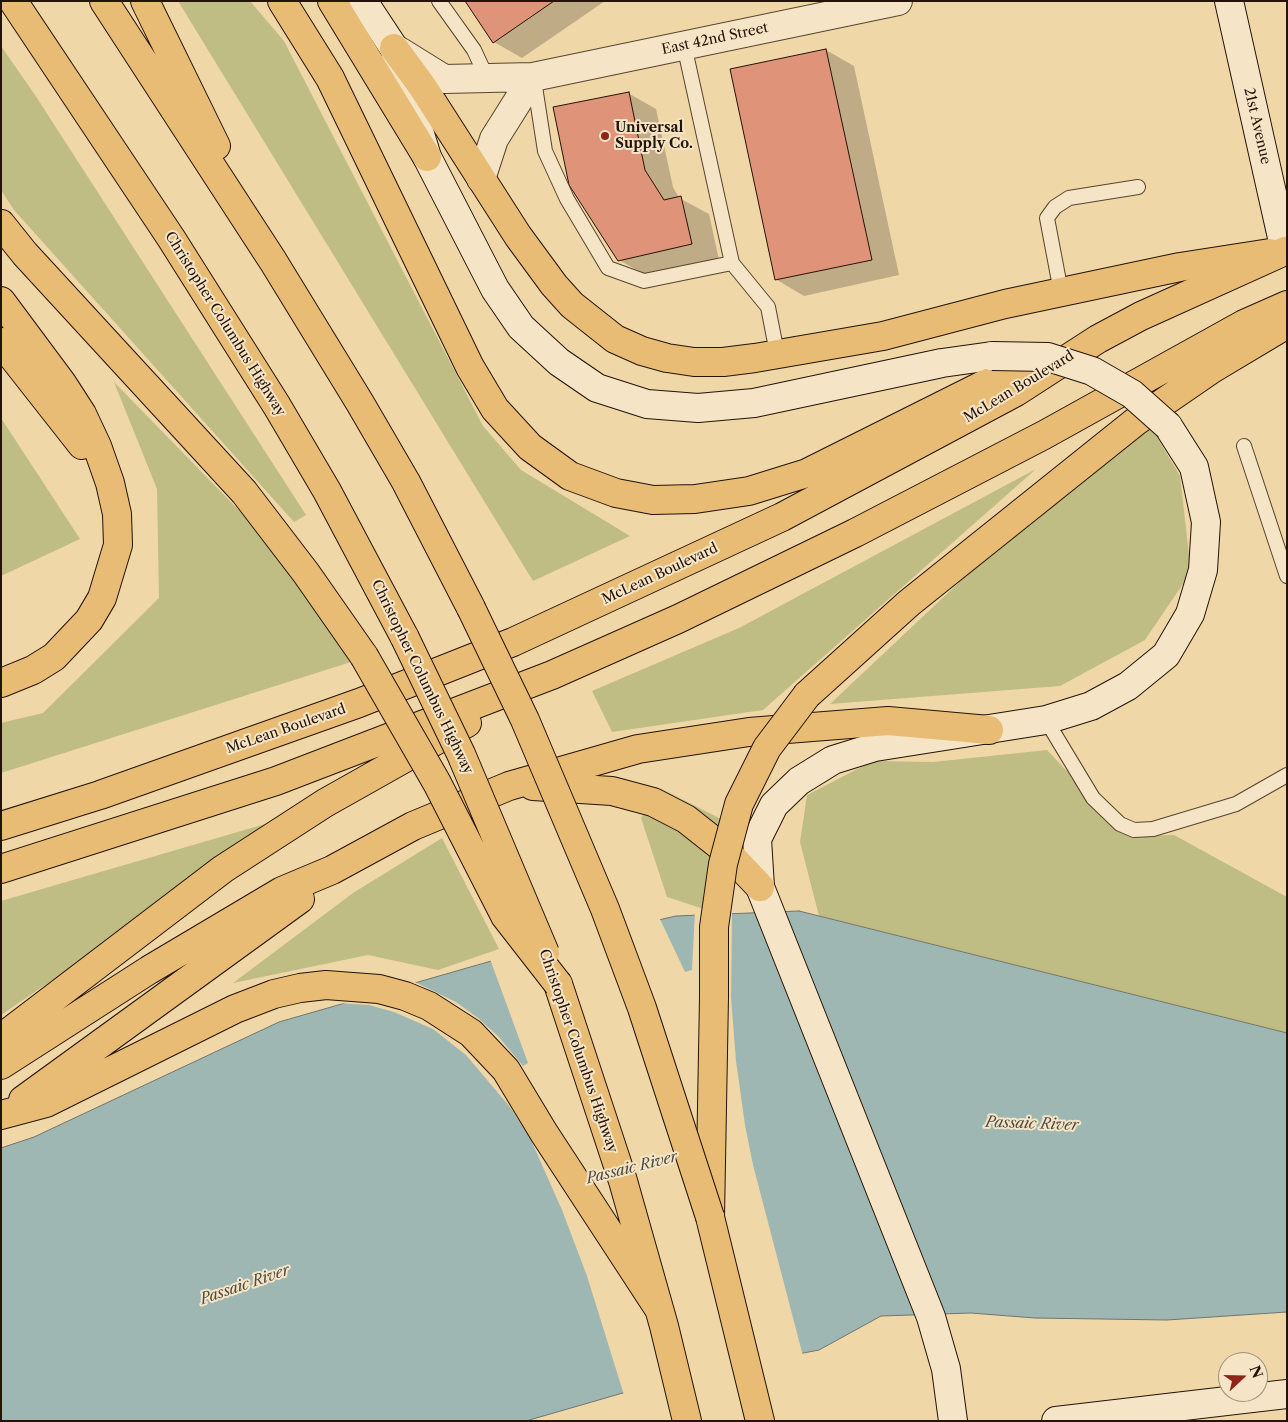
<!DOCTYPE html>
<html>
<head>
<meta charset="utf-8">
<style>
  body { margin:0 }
  #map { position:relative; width:1288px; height:1422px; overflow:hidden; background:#efd7a8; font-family:"Libre Caslon Text",serif }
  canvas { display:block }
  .frame { position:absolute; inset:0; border:2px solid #241306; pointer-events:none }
  .north { position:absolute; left:1218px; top:1352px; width:50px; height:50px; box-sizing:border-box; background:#f5e5c6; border:1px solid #a19179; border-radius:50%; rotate:69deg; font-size:14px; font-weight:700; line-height:20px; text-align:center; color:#241306 }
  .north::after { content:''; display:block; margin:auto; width:18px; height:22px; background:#8f2418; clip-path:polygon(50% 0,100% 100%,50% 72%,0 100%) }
</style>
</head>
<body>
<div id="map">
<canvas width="1288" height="1422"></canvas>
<div class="frame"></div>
<div class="north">N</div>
</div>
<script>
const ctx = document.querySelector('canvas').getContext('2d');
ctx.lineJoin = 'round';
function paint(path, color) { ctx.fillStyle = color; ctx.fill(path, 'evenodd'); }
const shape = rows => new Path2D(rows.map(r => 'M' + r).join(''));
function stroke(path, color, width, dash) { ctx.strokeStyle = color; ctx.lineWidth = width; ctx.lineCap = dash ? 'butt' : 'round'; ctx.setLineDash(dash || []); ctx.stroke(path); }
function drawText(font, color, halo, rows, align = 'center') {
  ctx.font = font + ' "Libre Caslon Text",serif'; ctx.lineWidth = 4; ctx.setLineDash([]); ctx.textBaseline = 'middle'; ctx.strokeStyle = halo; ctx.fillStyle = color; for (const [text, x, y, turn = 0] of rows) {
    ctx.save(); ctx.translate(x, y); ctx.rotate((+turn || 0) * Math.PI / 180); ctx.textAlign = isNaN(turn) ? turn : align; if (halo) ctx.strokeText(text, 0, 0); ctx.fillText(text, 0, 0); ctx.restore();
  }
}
const green = shape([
  [178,1,250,1,284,41,483,426,521,470,630,536,533,581],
  [1,46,35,95,306,515,294,522,14,210,1,190],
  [114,382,260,532,351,662,1,773,1,723,43,713,159,598,157,489],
  [1,418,80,539,1,576],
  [1150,425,1180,476,1191,572,1145,640,1060,686,830,704,1001,543],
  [1036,469,763,710,612,732,592,691,739,628],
  [1047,750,1128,836,1174,835,1287,897,1287,1033,819,916,800,842,807,795,873,761,933,762],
  [660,788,721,819,707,910,667,897,641,818],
  [265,824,67,970,1,1015,1,901],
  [442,838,499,949,438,970,368,955,233,983,353,893]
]);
const water = shape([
  [799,911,1287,1033,1287,1312,1167,1320,1035,1318,971,1313,881,1316,819,1350,678,1377,526,1421,1,1421,1,1148,34,1137,279,1022,540,947,676,916,799,911]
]);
const pier = shape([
  [732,911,731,998,736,1061,745,1125,753,1165,803,1356,679,1379,624,1395,587,1276,562,1210,530,1138,510,1107,466,1055,433,1029,394,1012,369,1005,336,1003,413,981,456,1002,478,1018,498,1036,523,1066,528,1063,490,959,540,945,659,917,685,972,692,970,695,912]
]);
const shadow = shape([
  [466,1,605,1,522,58,494,42],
  [826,50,854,66,899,275,804,296,777,280],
  [628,93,656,109,673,187,679,198,709,214,719,260,647,276,619,260]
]);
const building = shape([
  [465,1,554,1,493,43,465,1],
  [826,49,872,260,775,280,730,69,826,49],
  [629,92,645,170,664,200,681,196,692,244,618,261,569,185,553,107,629,92]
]);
const lane = shape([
  [439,1,474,50,487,78],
  [684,45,732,263,768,307,777,353],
  [534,80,545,151,567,199,608,268,644,281,732,263],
  [1061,292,1047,218,1055,207,1069,198,1138,187],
  [1244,446,1287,576],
  [1046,720,1093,798,1120,824,1134,830,1153,829,1236,804,1287,775]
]);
const street = shape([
  [394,48,444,79,533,77,898,1],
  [481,179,494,139,533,77]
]);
const secondary = shape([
  [363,1,394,48,427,157,495,289,521,327,559,362,597,388,647,404,698,408,754,403,942,363,992,356],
  [1229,1,1285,251],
  [953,1421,946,1369,931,1317,760,887,757,839,774,805,799,781,833,760,875,747,1046,720,1091,706,1128,686,1166,655,1190,614,1203,570,1206,522,1194,467,1168,426],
  [1056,1421,1287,1394]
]);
const primary = shape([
  [394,48,422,86,518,236,554,285,572,305,615,339,642,351,667,358,694,362,723,362,755,358,883,336,1005,304,1180,267,1270,253]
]);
const highway = shape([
  [13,1,171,238,277,406,327,491,405,638],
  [104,1,273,261,360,403,406,482,471,608],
  [145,1,216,146],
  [282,1,330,78,470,367,495,409,530,447,570,476,616,493,653,500,695,499,749,491,807,473,983,385,1036,364],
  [332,1,427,157],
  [1,224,25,254,244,492,306,573,364,656],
  [1,301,62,383,82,414,97,446,110,483,117,514,118,545,102,598,89,620,54,657,33,670,1,683],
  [1,342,82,445],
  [807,695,909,603,1135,422,1212,369,1287,324],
  [533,786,612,791,653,802,686,819,724,849,760,887],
  [1,826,100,795,359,703,513,642,782,517,1016,392,1098,339,1141,316,1285,251],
  [1,869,276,781,552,675,678,619,855,533,1044,435,1244,324,1287,305],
  [558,984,623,1181,664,1326,687,1421],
  [714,997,710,1217,760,1421],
  [1,1038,223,869,325,803,467,723],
  [1,1065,149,970,282,891,332,870,413,826,509,786,638,749,749,732,888,721,989,730],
  [23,1100,300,899],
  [1,1115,46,1103,235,1009,274,994,300,988,326,985,379,989,405,996,429,1006,471,1033,506,1070,544,1133,659,1309]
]);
const secondaryBridge = shape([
  [992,356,1048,357,1092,371,1132,394,1168,426]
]);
const highwayBridge = shape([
  [471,608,525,720,605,909,642,1008,710,1217],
  [405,638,461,754,545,953],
  [364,656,437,783,505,916,558,984],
  [714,997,714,927,723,864,739,804,767,748,807,695]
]);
const markers = [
  [605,136,5,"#8f2418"]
];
const streetNames = [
  ["East 42nd Street",715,39,-12],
  ["21st Avenue",1257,126,77],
  ["Christopher Columbus Highway",225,324,58],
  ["McLean Boulevard",1019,387,-31],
  ["McLean Boulevard",660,574,-25],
  ["Christopher Columbus Highway",422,677,64],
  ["McLean Boulevard",286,729,-19],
  ["Christopher Columbus Highway",578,1051,71]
];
const poiNames = [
  ["Universal",615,128],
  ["Supply Co.",615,144]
];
const waterNames = [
  ["Passaic River",1032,1124,2],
  ["Passaic River",632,1168,-14],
  ["Passaic River",245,1285,-19]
];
paint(green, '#bfbd83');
paint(water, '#9fb7b3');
stroke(water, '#6e756e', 1);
paint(pier, '#efd7a8');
paint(shadow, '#0003');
paint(building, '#df9378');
stroke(building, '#241306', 1);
stroke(lane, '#57442e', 16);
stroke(street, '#57442e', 30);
stroke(secondary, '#241306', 30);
stroke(primary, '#241306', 30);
stroke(highway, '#241306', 30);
stroke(lane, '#f5e5c6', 14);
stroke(street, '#f5e5c6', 28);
stroke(secondary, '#f5e5c6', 28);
stroke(primary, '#e8bc74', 28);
stroke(highway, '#e8bc74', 28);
stroke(secondaryBridge, '#241306', 30, []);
stroke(highwayBridge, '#241306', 30, []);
stroke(secondaryBridge, '#f5e5c6', 28);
stroke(highwayBridge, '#e8bc74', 28);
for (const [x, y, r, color] of markers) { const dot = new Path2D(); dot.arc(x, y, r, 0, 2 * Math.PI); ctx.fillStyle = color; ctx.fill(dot); stroke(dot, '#f5e5c6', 2); }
drawText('14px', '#241306', '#f5e5c6', streetNames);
drawText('bold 14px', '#241306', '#f5e5c6', poiNames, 'left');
drawText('italic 15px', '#4f4c43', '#f5e5c6', waterNames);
</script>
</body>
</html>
